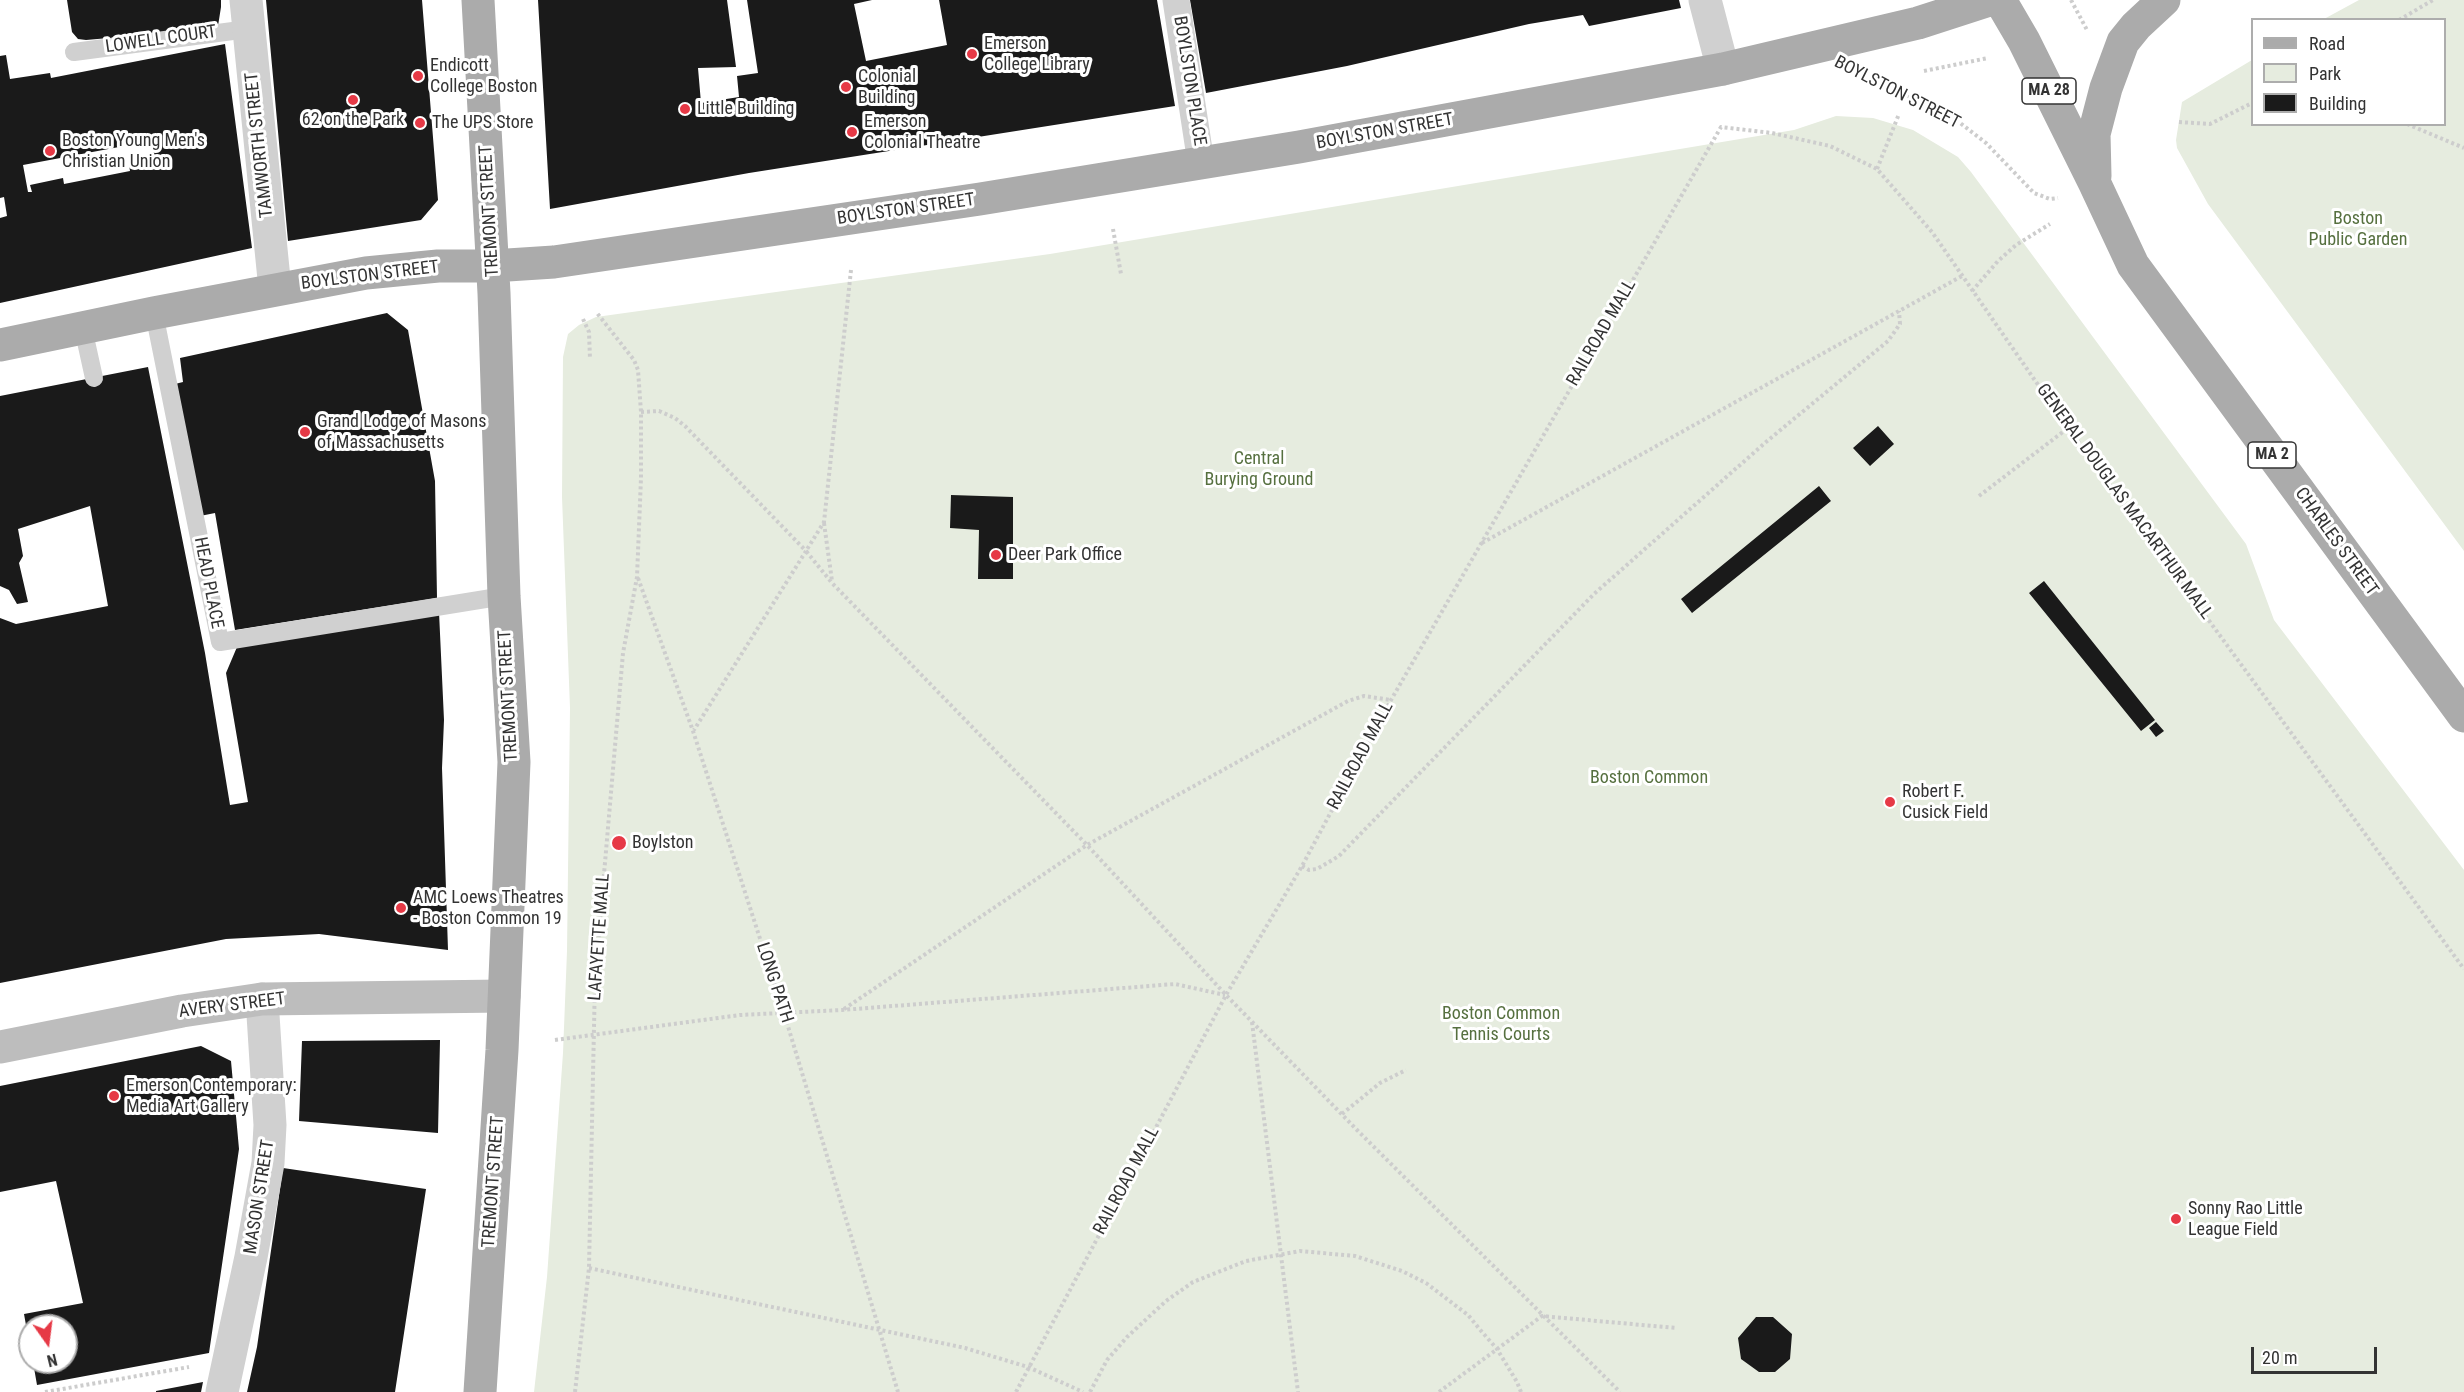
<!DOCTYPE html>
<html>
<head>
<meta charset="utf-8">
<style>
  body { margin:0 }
  #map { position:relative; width:2464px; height:1392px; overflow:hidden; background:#fff; font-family:"Roboto Condensed",sans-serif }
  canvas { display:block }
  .legend { position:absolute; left:2251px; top:18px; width:195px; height:108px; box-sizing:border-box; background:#fff; border:2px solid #adadad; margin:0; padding:8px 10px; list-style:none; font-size:18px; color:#333 }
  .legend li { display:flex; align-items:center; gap:12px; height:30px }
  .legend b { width:30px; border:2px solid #adadad }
  .north { position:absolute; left:18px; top:1314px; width:60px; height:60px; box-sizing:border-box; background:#fff; border:2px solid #adadad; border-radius:50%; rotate:166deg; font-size:16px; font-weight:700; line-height:24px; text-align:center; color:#333 }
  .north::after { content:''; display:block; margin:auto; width:21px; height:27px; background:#e63946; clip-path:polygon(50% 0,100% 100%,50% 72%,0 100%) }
  .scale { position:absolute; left:2251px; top:1347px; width:126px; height:27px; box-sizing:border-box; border:3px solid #333; border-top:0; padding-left:8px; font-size:18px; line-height:21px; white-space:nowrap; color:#333; -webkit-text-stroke:4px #fff; paint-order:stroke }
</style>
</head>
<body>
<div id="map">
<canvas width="2464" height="1392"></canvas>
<ul class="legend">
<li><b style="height:8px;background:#ababab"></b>Road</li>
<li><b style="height:16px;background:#e6ecdf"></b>Park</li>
<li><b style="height:16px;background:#1a1a1a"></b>Building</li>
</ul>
<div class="north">N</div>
<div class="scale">20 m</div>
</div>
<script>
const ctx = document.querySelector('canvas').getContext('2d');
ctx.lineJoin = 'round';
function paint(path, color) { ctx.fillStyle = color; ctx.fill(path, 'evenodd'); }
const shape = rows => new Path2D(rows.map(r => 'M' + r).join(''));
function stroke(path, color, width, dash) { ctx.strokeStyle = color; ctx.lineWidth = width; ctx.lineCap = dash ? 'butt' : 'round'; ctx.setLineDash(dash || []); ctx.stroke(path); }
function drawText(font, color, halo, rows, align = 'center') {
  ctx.font = font + ' "Roboto Condensed",sans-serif'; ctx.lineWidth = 6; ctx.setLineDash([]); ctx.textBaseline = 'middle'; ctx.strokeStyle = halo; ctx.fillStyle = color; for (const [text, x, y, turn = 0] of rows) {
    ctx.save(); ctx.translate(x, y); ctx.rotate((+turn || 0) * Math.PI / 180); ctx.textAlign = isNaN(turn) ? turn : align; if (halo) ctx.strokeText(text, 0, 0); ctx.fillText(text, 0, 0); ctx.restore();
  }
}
const green = shape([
  [2359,0,2464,0,2464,551,2208,204,2177,148,2176,140,2182,102,2252,60,2252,124,2444,124,2444,20,2324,19],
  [1836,116,1873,118,1913,130,1958,157,1971,172,2246,544,2274,620,2464,870,2464,1392,534,1392,547,1277,563,1053,567,951,570,708,562,497,563,357,568,334,579,325,596,317,1050,254,1794,130]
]);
const building = shape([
  [67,0,221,0,221,7,218,26,212,29,86,40,78,39,72,32],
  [266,0,422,0,438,200,421,220,288,241],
  [538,0,727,0,736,67,698,68,701,103,739,97,737,76,758,73,747,0,872,0,854,4,866,61,947,45,939,0,1157,0,1175,106,749,173,550,209],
  [1190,0,1679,0,1681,8,1589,26,1583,15,1529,24,1347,66,1206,93],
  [225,44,252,248,0,303,0,218,7,216,4,197,0,198,0,56,6,55,10,79,50,73,51,78],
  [151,141,155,161,129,165,130,171,64,184,63,178,30,185,32,192,28,192,23,165],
  [387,313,408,330,435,481,437,598,235,630,215,513,200,516,175,384,183,382,180,358],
  [148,367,205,653,230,805,248,802,226,673,237,647,439,612,444,720,442,768,448,950,319,934,226,939,0,983,0,618,16,624,108,606,90,506,18,529,23,556,19,563,28,602,17,604,9,590,0,586,0,396],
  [1878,426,1894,444,1870,466,1853,448],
  [1819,486,1831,501,1692,613,1681,599],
  [951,495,1013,497,1013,579,978,579,979,530,950,528],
  [2044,581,2155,720,2141,731,2029,593],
  [2156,722,2164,731,2156,737,2149,728],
  [440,1040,438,1133,299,1121,302,1041],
  [201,1046,231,1061,239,1149,209,1353,37,1385,33,1362,66,1362,66,1326,30,1326,29,1342,24,1314,83,1303,56,1181,0,1192,0,1086],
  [283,1168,426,1189,395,1392,247,1392,257,1347],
  [1756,1317,1773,1317,1792,1334,1790,1359,1775,1372,1759,1372,1741,1359,1738,1338],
  [203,1382,201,1392,156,1392,156,1391]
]);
const path = shape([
  [2071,0,2087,30],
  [2399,20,2433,0],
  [1924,71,1988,58],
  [1864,76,1955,119,1986,143,2034,193,2050,199,2058,198],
  [2179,122,2210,124,2252,103],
  [2407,124,2464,148],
  [1877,169,1899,114],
  [1113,229,1121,274],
  [851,270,824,522,806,551,832,583,1087,845,1226,995,1357,1130,1620,1392],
  [1972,291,1998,261,2016,245,2050,224],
  [583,319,589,332,590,359],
  [641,412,659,411,675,418,685,426,806,551,694,730],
  [1979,496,2068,428],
  [824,523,832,581],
  [1482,543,1962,276],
  [638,578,693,731,784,1013,898,1392],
  [1302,866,1309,870,1317,869,1339,856,1594,594,1766,442,1888,341,1900,324,1899,311],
  [844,1009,1087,845,1348,701,1364,696,1391,700],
  [1252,1022,1298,1392],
  [555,1040,740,1015,842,1010,1175,984,1225,995],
  [1342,1114,1380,1083,1406,1070],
  [589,1268,965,1348,1028,1367,1083,1392],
  [45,1392,189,1367],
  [575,1392,589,1268,595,979,623,653,637,577,641,478,641,412,638,370,634,360,597,313],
  [1016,1392,1226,995,1302,866,1391,700,1721,127,1772,133,1830,146,1877,169,1932,232,2068,428,2464,969],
  [1090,1392,1107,1360,1127,1337,1166,1301,1193,1282,1246,1261,1300,1251,1355,1256,1402,1271,1426,1283,1468,1315,1482,1332,1497,1349,1517,1382,1521,1392],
  [1439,1392,1542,1316,1676,1328]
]);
const service = shape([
  [74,52,248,29],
  [154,313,220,642,504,596],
  [83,328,94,378]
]);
const pedestrian = shape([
  [1176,0,1201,163]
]);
const minor = shape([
  [246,0,275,289],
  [1705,0,1723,69],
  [222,1392,251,1257,268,1163,270,1125,262,999]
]);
const secondary = shape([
  [0,1047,182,1011,262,999,504,996]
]);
const primary = shape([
  [478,0,494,293,504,596,514,762,502,1050,480,1392],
  [2000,0,2024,41,2095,184,2133,265,2464,716],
  [2095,176,2094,134,2106,88,2123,42,2136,26,2164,0],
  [0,345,154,313,366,273,438,266,492,266,554,262,980,199,1299,147,1723,69,1918,23,1989,0]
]);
const markers = [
  [972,54,6,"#e63946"],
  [418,76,6,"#e63946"],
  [846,87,6,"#e63946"],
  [353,100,6,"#e63946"],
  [685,109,6,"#e63946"],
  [420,123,6,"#e63946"],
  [852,132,6,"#e63946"],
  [50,151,6,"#e63946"],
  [305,432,6,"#e63946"],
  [996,555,6,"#e63946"],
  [1890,802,6,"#e63946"],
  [619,843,8,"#e63946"],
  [401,908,6,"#e63946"],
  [114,1096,6,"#e63946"],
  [2176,1219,6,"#e63946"]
];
const shields = [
  [2049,91,54],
  [2272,455,48]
];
const shieldNames = [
  ["MA 28",2049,91],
  ["MA 2",2272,455]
];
const streetNames = [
  ["LOWELL COURT",161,40,-8],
  ["BOYLSTON PLACE",1189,81,81],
  ["BOYLSTON STREET",1897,93,27],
  ["BOYLSTON STREET",1385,132,-10],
  ["TAMWORTH STREET",260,145,-96],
  ["BOYLSTON STREET",906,210,-8],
  ["TREMONT STREET",490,211,-93],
  ["BOYLSTON STREET",370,276,-7],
  ["RAILROAD MALL",1602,333,-60],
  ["GENERAL DOUGLAS MACARTHUR MALL",2124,502,54],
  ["CHARLES STREET",2336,542,54],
  ["HEAD PLACE",208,583,79],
  ["TREMONT STREET",509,696,-93],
  ["RAILROAD MALL",1361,756,-62],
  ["LAFAYETTE MALL",600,937,-86],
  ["LONG PATH",774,983,72],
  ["AVERY STREET",232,1006,-7],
  ["RAILROAD MALL",1127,1181,-62],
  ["TREMONT STREET",494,1182,-86],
  ["MASON STREET",260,1197,-81]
];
const poiNames = [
  ["Emerson",984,44],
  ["College Library",984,65],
  ["Endicott",430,66],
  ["College Boston",430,87],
  ["Colonial",858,77],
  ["Building",858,98],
  ["Little Building",697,109],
  ["62 on the Park",353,120,"center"],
  ["Emerson",864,122],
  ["Colonial Theatre",864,143],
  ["The UPS Store",432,123],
  ["Boston Young Men's",62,141],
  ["Christian Union",62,162],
  ["Grand Lodge of Masons",317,422],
  ["of Massachusetts",317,443],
  ["Deer Park Office",1008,555],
  ["Robert F.",1902,792],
  ["Cusick Field",1902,813],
  ["Boylston",632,843],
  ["AMC Loews Theatres",413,898],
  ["- Boston Common 19",413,919],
  ["Emerson Contemporary:",126,1086],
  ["Media Art Gallery",126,1107],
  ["Sonny Rao Little",2188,1209],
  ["League Field",2188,1230]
];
const parkNames = [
  ["Boston",2358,219],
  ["Public Garden",2358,240],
  ["Central",1259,459],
  ["Burying Ground",1259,480],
  ["Boston Common",1649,778],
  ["Boston Common",1501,1014],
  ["Tennis Courts",1501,1035]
];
paint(green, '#e6ecdf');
paint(building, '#1a1a1a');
stroke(path, '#cdcdcd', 4, [3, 3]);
stroke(service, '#d0d0d0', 18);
stroke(pedestrian, '#d0d0d0', 27);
stroke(minor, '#d0d0d0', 33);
stroke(secondary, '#bdbdbd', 33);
stroke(primary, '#ababab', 33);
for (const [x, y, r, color] of markers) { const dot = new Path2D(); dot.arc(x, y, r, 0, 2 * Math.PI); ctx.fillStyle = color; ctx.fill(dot); stroke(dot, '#fff', 2); }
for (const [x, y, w] of shields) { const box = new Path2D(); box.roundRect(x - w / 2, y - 13, w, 26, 4.5); ctx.fillStyle = '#fff'; ctx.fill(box); stroke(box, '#333', 1.5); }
drawText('bold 16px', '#333', null, shieldNames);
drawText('18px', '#333', '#fff', streetNames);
drawText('18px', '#333', '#fff', poiNames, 'left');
drawText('18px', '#56703f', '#fff', parkNames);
</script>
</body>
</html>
